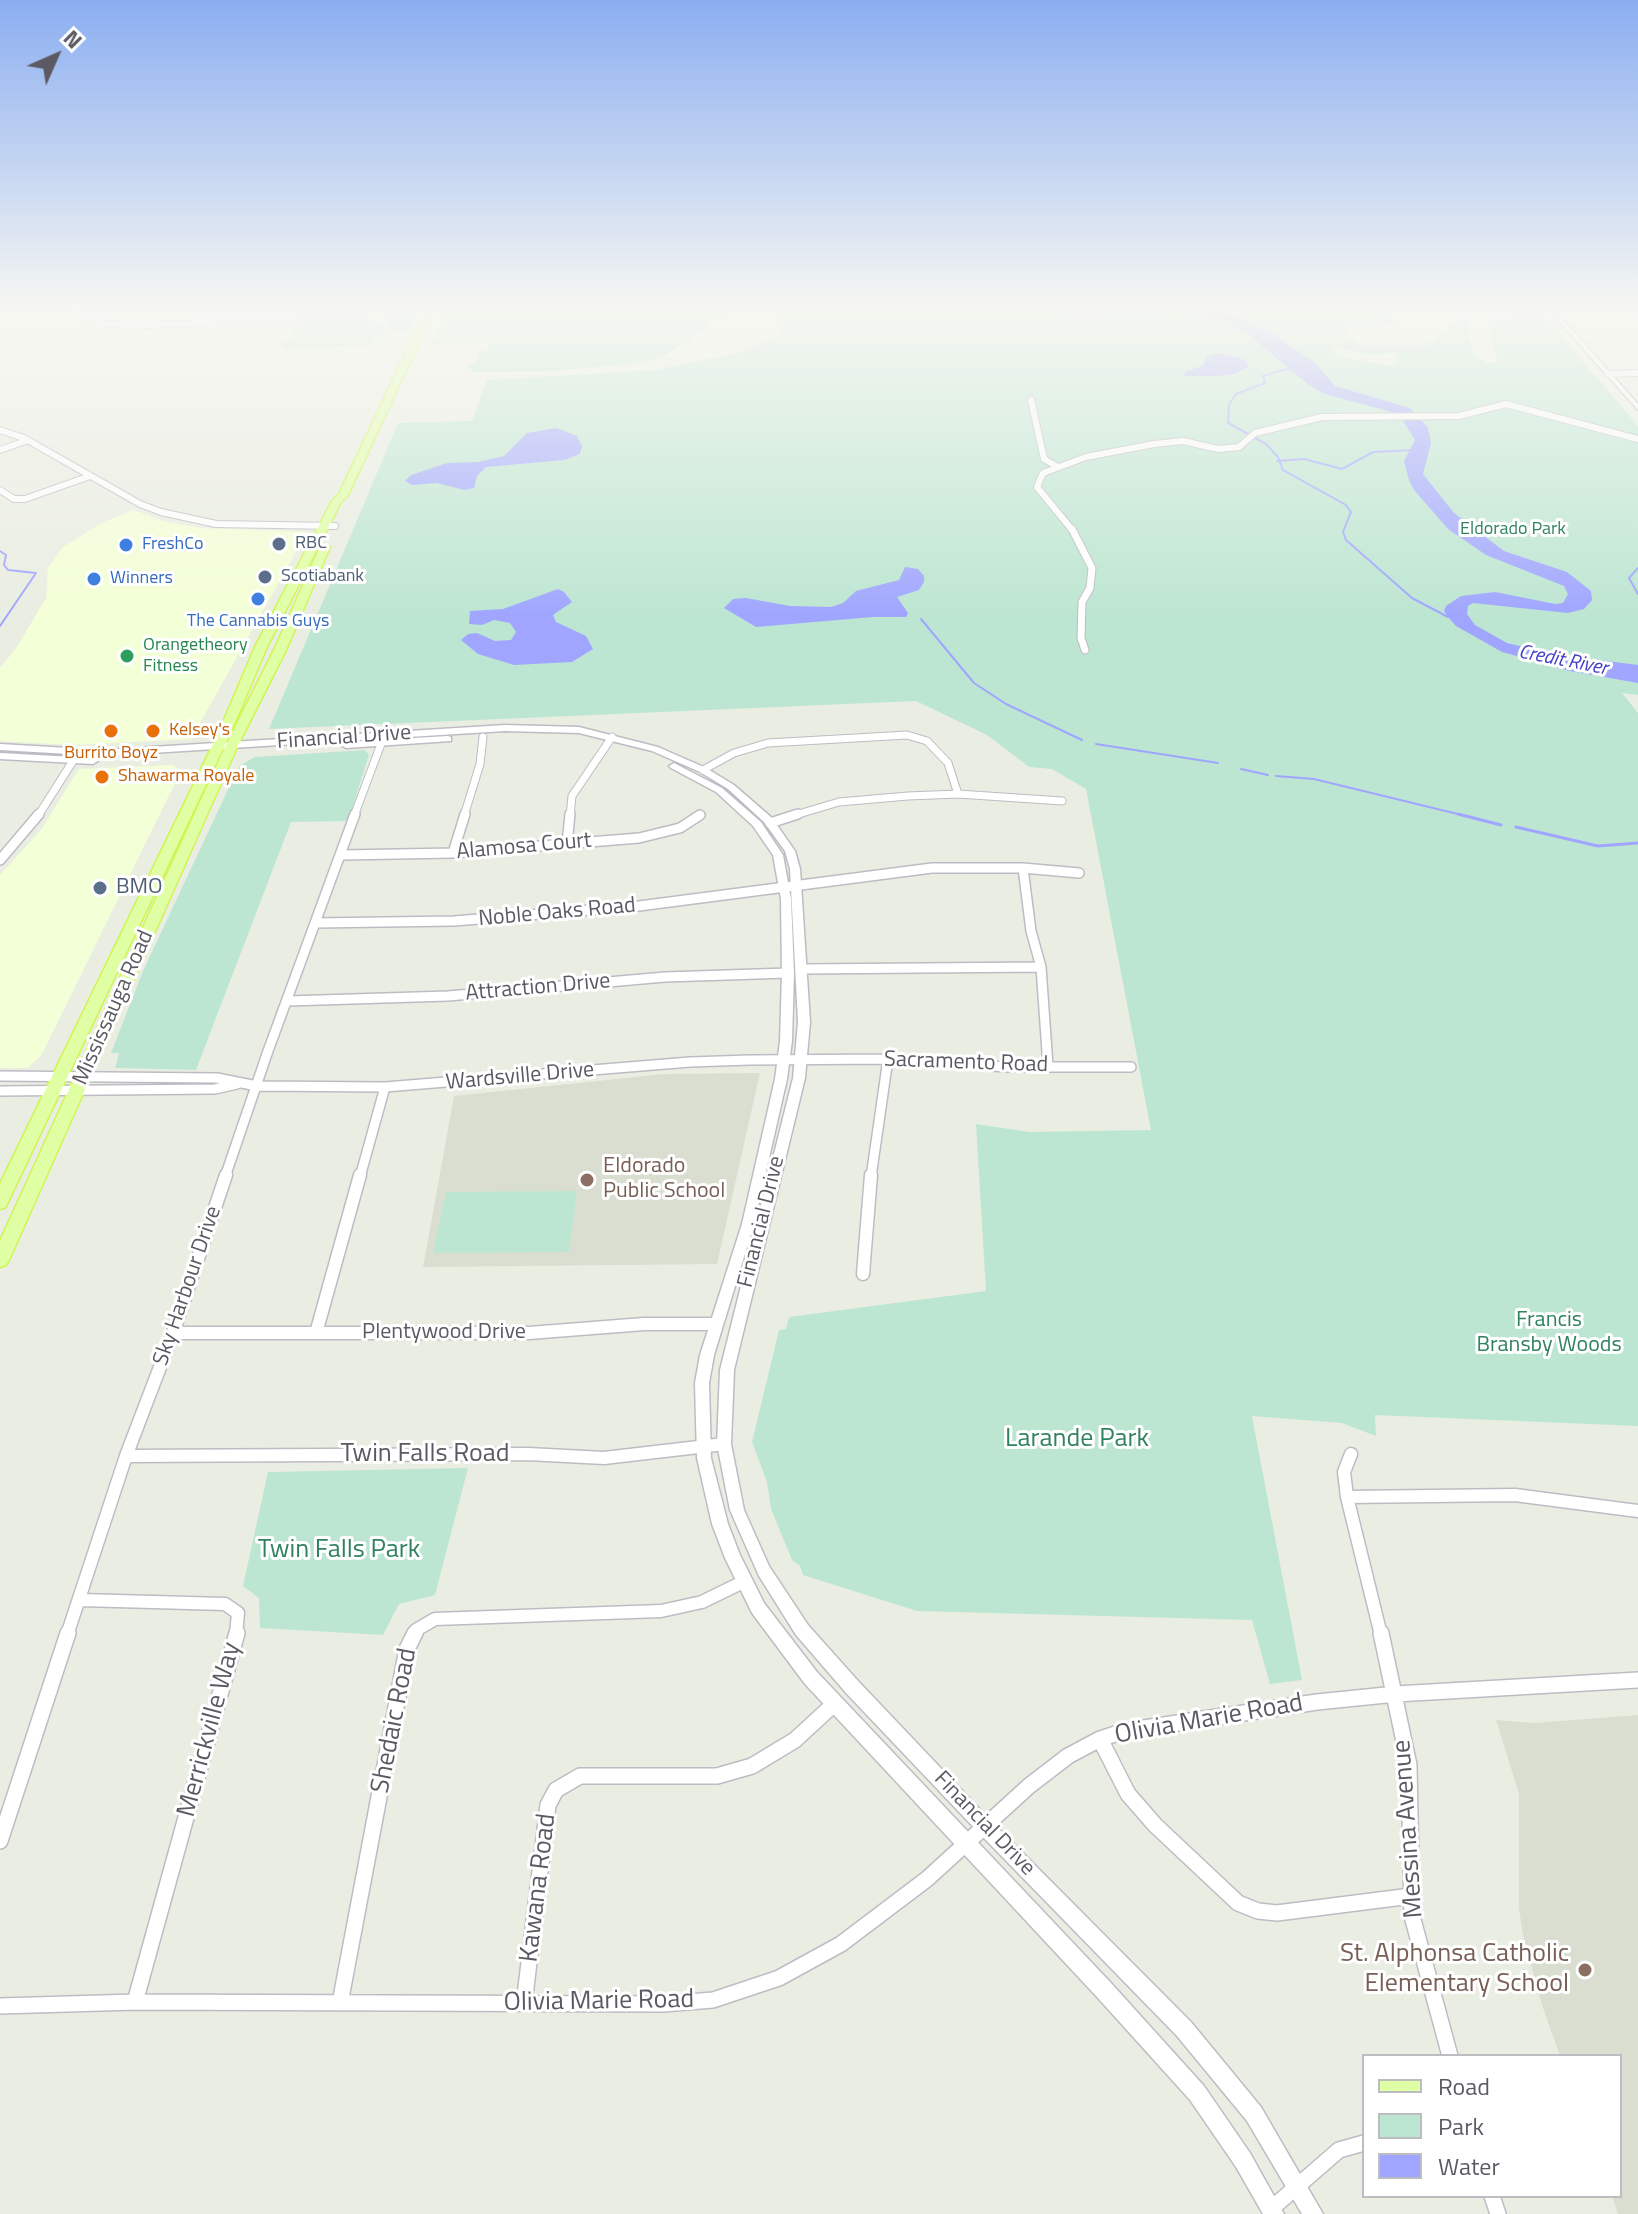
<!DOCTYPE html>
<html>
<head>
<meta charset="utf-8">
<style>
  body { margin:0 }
  #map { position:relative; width:1638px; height:2214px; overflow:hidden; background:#eaeee2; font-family:"Titillium Web",sans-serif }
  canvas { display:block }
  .legend { position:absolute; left:1362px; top:2054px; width:260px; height:144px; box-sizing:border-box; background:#fff; border:2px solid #bdbdc1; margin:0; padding:10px 14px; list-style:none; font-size:24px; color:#5b5a63 }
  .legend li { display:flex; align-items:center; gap:16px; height:40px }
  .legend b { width:40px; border:2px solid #bdbdc1 }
  .north { position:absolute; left:16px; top:16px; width:80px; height:80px; -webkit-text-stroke:6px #fff; paint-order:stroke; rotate:45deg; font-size:22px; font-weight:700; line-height:32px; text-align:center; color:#5b5a63 }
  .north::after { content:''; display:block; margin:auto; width:28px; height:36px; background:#5b5a63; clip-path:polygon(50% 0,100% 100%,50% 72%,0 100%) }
</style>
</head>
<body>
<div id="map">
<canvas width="1638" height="2214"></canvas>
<ul class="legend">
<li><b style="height:10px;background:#e0ffa5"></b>Road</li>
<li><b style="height:22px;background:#bde6d2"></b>Park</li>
<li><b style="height:22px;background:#a0a6ff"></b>Water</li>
</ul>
<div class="north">N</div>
</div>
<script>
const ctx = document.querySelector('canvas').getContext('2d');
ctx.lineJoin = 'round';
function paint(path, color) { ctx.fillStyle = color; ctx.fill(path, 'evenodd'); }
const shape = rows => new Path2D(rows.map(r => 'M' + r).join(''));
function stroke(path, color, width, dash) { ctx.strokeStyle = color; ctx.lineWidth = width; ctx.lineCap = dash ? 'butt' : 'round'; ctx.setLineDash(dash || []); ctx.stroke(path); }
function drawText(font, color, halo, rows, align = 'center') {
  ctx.font = font + ' "Titillium Web",sans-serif'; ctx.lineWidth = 6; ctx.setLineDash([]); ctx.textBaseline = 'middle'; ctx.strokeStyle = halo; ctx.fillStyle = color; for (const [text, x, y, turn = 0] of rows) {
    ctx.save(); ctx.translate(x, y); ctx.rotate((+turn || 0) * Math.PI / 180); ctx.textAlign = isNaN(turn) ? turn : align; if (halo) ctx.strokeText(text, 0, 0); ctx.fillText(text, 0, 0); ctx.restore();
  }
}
const commercial = shape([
  [134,510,163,521,200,528,307,532,191,739,74,745,0,741,0,668,17,647,46,598,48,568,62,548,101,523],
  [173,765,181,771,41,1056,27,1068,0,1068,0,875,41,830,79,769]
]);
const education = shape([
  [760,1073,717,1264,423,1267,454,1096,664,1074],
  [1638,1715,1638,2214,1618,2214,1612,2196,1620,2196,1620,2056,1560,2056,1542,2005,1523,1935,1519,1909,1519,1794,1496,1720,1534,1723]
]);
const green = shape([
  [391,306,421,306,409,330,404,334,392,330,385,321,393,310],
  [449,306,1381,306,1399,323,1341,328,1359,345,1423,345,1418,348,1429,344,1464,317,1467,318,1473,353,1485,363,1497,362,1488,319,1544,315,1638,426,1638,695,1622,693,1638,713,1638,1426,1375,1415,1376,1436,1342,1423,1252,1416,1302,1680,1270,1684,1252,1620,917,1611,803,1575,800,1566,792,1560,771,1509,767,1482,752,1442,779,1330,786,1329,789,1317,986,1291,976,1124,1029,1132,1151,1130,1086,789,1052,769,1029,767,987,735,916,701,269,729,398,423,472,421,487,380,654,370,743,352,782,334,784,322,772,315,731,316,711,321,704,330,661,358,647,362,554,371,474,372,468,367,478,360,478,353,487,350,490,342,431,344],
  [1334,347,1376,356,1393,352,1399,361,1392,366,1346,358,1335,354],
  [303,314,367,316,386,331,369,345,282,349],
  [365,750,369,755,348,821,291,822,196,1070,115,1068,119,1053,111,1053,143,971,239,766,255,757],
  [577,1191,569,1252,433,1253,446,1192],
  [468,1468,435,1595,399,1604,383,1635,260,1628,259,1598,243,1586,268,1472]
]);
const water = shape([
  [1007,306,1104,306,1089,308,1122,311,1199,306,1238,316,1275,335,1316,364,1335,386,1410,408,1428,428,1431,443,1423,474,1454,513,1504,551,1567,572,1591,591,1592,600,1584,609,1568,613,1473,603,1468,606,1467,614,1475,625,1507,643,1559,655,1638,665,1638,683,1570,671,1502,652,1456,626,1448,617,1444,611,1446,606,1461,596,1495,592,1555,604,1563,603,1568,594,1564,586,1486,555,1448,529,1414,490,1409,480,1404,461,1415,440,1399,414,1325,394,1309,385,1249,335,1202,315,1189,312,1084,315,1023,310],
  [1216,353,1238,357,1247,362,1248,367,1234,374,1218,376,1183,376,1187,371,1203,366,1206,357],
  [556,428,577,436,582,446,580,454,564,460,486,467,477,476,474,488,464,490,437,483,412,485,405,481,411,475,447,463,478,462,504,456,527,433],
  [905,567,918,569,924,576,924,582,919,590,897,597,908,613,906,617,873,617,756,627,724,608,733,599,746,598,790,606,831,607,843,603,856,591,899,580],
  [558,589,564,592,572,602,553,615,556,622,586,636,593,649,572,662,514,665,478,654,461,640,468,634,477,633,495,641,511,640,516,632,510,623,494,620,482,625,469,624,470,611,503,609]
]);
const streamFar1 = shape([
  [1291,368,1263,376,1265,383,1236,394,1229,405,1228,423,1266,444,1278,457,1283,470,1346,505,1351,512,1343,532,1346,540,1412,598,1448,617],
  [1277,461,1304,459,1342,469,1373,452,1415,450],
  [0,551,6,555,4,565,8,570,36,573,0,626],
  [1638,568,1629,578,1638,594],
  [921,619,974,683,1006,704,1082,740],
  [1096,744,1218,763],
  [1241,769,1268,775],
  [1276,776,1314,779,1466,816]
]);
const stream = shape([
  [1458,814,1501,825],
  [1516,827,1598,846,1638,843]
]);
const minorFar4 = shape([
  [68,306,91,321,128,326,291,319,299,316,305,306],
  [1629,306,1638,316],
  [1608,374,1638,373],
  [1031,400,1044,459,1058,467],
  [0,430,24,438,140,504,161,512,216,524,335,526],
  [0,450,28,440],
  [0,490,14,499,25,499,90,476],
  [1073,531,1037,487,1043,473,1086,457,1154,444,1183,441,1218,449,1239,447,1255,433,1322,417,1459,416,1506,404,1638,439]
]);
const minorFar3 = shape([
  [1072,529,1092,568,1090,588,1082,602,1081,638,1085,650],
  [703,770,734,753,768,743,907,735,927,741,948,763,958,794],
  [38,816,78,753],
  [354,816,384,736],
  [464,816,480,764,483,737],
  [570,816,572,796,612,737],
  [792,816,839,802,908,796,958,794,1062,801]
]);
const minorFar2 = shape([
  [770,823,798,814],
  [567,844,570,814],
  [453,853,465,814],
  [342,855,453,853,639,838,680,828,700,815],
  [0,860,39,814],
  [1023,868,1031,931,1041,967,1048,1066],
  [315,923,454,921,639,906,932,868,1023,868,1079,873],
  [803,969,1041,967],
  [288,1001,448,996,665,977,788,973],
  [0,1076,217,1078,257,1086,385,1087,690,1062,750,1060,888,1059,1007,1067,1131,1067],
  [0,1091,215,1089,237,1084],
  [225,1177,268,1051,355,814],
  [360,1177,385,1087],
  [871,1177,888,1059]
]);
const minorFar1 = shape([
  [863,1274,871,1175],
  [173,1333,529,1333,644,1324,716,1324],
  [316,1333,360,1175],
  [1351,1454,1344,1472,1347,1497,1381,1635],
  [126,1456,528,1454,604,1458,724,1444],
  [1347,1497,1515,1495,1638,1511],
  [81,1600,225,1604,238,1613,236,1635],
  [67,1635,126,1456,173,1333,226,1175],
  [414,1635,416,1630,435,1619,661,1611,702,1602,745,1581]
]);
const minor = shape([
  [1381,1633,1409,1765,1412,1916,1450,2056],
  [1100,1739,1128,1794,1155,1825,1238,1903,1258,1911,1277,1913,1411,1896],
  [0,1841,68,1633],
  [135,2002,237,1633],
  [340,2003,407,1649,415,1633],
  [524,2004,548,1805,556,1790,580,1776,717,1776,752,1766,795,1740,834,1704],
  [0,2006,135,2002,663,2004,713,2000,779,1978,841,1944,927,1879,1029,1786,1068,1756,1100,1739,1124,1731,1317,1702,1396,1694,1638,1680],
  [1492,2196,1498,2214],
  [1271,2209,1339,2150,1364,2143]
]);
const tertiary = shape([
  [1545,306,1551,306,1638,404,1638,410,1545,306],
  [505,725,579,727,658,747,706,768,734,785,772,818,795,851,800,869,810,1022,805,1078,734,1370,731,1444,744,1510,769,1566,808,1625,859,1682,991,1821,1191,2022,1261,2107,1323,2214,1302,2214,1247,2121,1177,2036,979,1833,847,1694,796,1635,759,1576,730,1510,717,1444,720,1370,793,1078,798,1022,790,869,785,851,764,822,728,789,700,772,652,751,579,733,505,731,103,756,0,750,0,744,103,750,505,725],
  [448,736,451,737,451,741,346,748,341,745,346,742,448,736],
  [0,753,93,758,98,761,93,764,0,759,0,753],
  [674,763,722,788,761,822,783,855,791,899,794,973,792,1041,787,1079,754,1224,714,1355,709,1383,711,1458,728,1524,740,1555,764,1603,817,1672,1111,1983,1204,2086,1250,2153,1284,2214,1263,2214,1236,2167,1190,2100,1097,1997,805,1684,752,1613,725,1558,712,1524,697,1458,695,1383,700,1355,742,1224,775,1079,780,1041,782,973,781,899,773,855,753,826,716,792,671,768,669,766,674,763]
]);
const primary = shape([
  [428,306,436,306,348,495,341,502,267,647,230,734,8,1202,6,1207,0,1209,0,1184,218,734,255,647,332,501,339,494,428,306],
  [321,545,330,547,286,650,238,745,9,1260,6,1265,0,1267,0,1241,226,745,274,650,321,545]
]);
const markers = [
  [279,544,8,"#5c6f8a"],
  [126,545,8,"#3f7fe0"],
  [265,577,8,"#5c6f8a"],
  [94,579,8,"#3f7fe0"],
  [258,599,8,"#3f7fe0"],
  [127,656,8,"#2e9e5b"],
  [111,731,8,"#e8710a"],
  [153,731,8,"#e8710a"],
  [102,777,8,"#e8710a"],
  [100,888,8,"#5c6f8a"],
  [587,1180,8,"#8d6e63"],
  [1585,1970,8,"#8d6e63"]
];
const farParknames = [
  ["Eldorado Park",1513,530]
];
const farServicenames = [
  ["RBC",295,544],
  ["Scotiabank",281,577]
];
const farShopnames = [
  ["FreshCo",142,545],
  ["Winners",110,579],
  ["The Cannabis Guys",258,622,"center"]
];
const farLeisurenames = [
  ["Orangetheory",143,646],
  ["Fitness",143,667]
];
const farFoodnames = [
  ["Kelsey's",169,731],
  ["Burrito Boyz",111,754,"center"],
  ["Shawarma Royale",118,777]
];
const farWaternames = [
  ["Credit River",1563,661,11]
];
const streetNames = [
  ["Financial Drive",344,738,-4],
  ["Alamosa Court",524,847,-5],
  ["Noble Oaks Road",557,913,-5],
  ["Attraction Drive",538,988,-5],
  ["Mississauga Road",114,1008,-66],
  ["Sacramento Road",966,1063,2],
  ["Wardsville Drive",520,1077,-5],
  ["Financial Drive",762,1222,-76],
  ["Sky Harbour Drive",188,1286,-71],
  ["Plentywood Drive",444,1333],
  ["Financial Drive",984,1824,46]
];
const serviceNames = [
  ["BMO",116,888]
];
const educationNames = [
  ["Eldorado",603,1167],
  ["Public School",603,1192]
];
const parkNames = [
  ["Francis",1549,1321],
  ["Bransby Woods",1549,1346]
];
const nearParknames = [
  ["Larande Park",1077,1440],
  ["Twin Falls Park",339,1551]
];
const nearStreetnames = [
  ["Twin Falls Road",425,1455],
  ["Olivia Marie Road",1209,1720,-10],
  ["Shedaic Road",395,1721,-79],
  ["Merrickville Way",210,1730,-75],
  ["Messina Avenue",1409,1829,-94],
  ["Kawana Road",539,1888,-83],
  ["Olivia Marie Road",599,2002,-1]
];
const nearEducationnames = [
  ["St. Alphonsa Catholic",1569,1955],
  ["Elementary School",1569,1985]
];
paint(commercial, '#f3ffd6');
paint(education, '#daded0');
paint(green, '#bde6d2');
paint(water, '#a0a6ff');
stroke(streamFar1, '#a0a6ff', 2);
stroke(stream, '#a0a6ff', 3);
stroke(minorFar4, '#bdbcc4', 8);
stroke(minorFar3, '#bdbcc4', 9);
stroke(minorFar2, '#bdbcc4', 12);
stroke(minorFar1, '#bdbcc4', 15);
stroke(minor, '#bdbcc4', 18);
stroke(tertiary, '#bdbcc4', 3);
stroke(primary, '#d0f553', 3);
stroke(minorFar4, '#fff', 6);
stroke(minorFar3, '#fff', 7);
stroke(minorFar2, '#fff', 9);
stroke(minorFar1, '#fff', 12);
stroke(minor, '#fff', 15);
paint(tertiary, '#fff');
paint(primary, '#e0ffa5');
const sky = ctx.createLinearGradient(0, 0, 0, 615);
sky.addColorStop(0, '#8baef1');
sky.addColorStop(0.5, '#f6f7f2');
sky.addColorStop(1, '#f6f7f200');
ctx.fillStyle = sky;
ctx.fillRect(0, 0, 1638, 615);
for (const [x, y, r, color] of markers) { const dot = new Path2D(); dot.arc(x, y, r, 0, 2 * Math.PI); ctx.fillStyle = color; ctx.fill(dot); stroke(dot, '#fff', 3); }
drawText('18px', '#31835f', '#fff', farParknames);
drawText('18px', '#4e5e75', '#fff', farServicenames, 'left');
drawText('18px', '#366cbe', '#fff', farShopnames, 'left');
drawText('18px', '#27864d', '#fff', farLeisurenames, 'left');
drawText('18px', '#c56008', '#fff', farFoodnames, 'left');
drawText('italic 20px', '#4340c6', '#fff', farWaternames);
drawText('22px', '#5b5a63', '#fff', streetNames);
drawText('22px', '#4e5e75', '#fff', serviceNames, 'left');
drawText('22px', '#785e54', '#fff', educationNames, 'left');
drawText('22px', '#31835f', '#fff', parkNames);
drawText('26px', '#31835f', '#fff', nearParknames);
drawText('26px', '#5b5a63', '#fff', nearStreetnames);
drawText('26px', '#785e54', '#fff', nearEducationnames, 'right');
</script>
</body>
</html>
